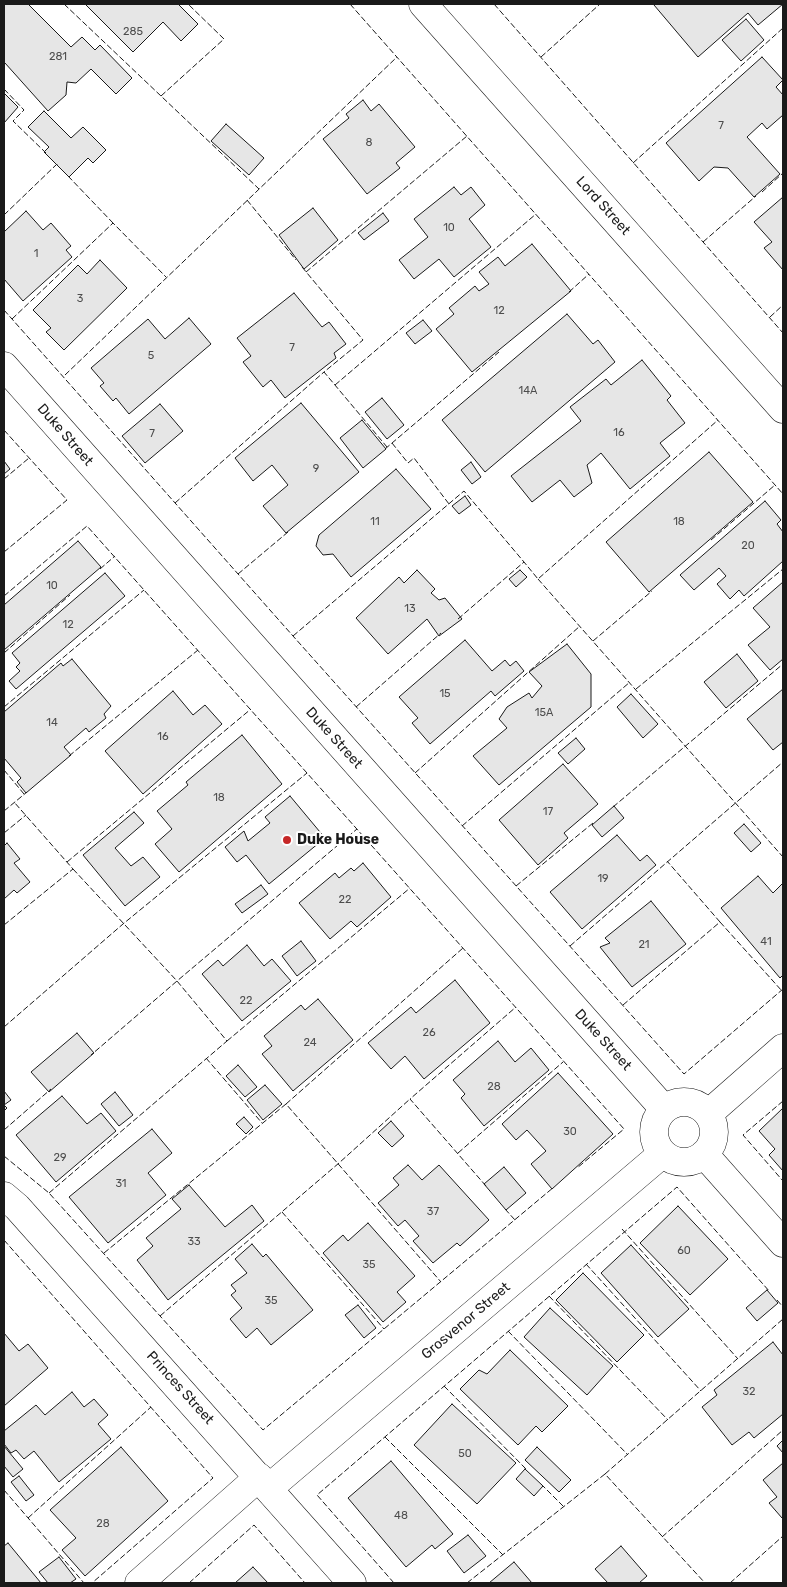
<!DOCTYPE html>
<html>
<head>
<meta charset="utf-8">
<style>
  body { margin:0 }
  #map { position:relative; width:787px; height:1587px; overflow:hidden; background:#fff; font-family:Rubik,sans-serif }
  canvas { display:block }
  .frame { position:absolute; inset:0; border:5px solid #1a1a1a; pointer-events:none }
</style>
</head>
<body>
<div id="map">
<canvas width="787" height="1587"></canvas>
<div class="frame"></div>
</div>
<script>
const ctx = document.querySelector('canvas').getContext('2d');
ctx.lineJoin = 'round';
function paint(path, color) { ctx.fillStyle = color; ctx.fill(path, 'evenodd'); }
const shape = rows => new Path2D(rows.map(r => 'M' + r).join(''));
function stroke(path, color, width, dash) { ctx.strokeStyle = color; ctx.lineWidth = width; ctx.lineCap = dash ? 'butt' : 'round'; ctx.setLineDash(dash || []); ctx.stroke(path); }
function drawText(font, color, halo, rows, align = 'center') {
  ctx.font = font + ' Rubik,sans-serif'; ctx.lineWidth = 4; ctx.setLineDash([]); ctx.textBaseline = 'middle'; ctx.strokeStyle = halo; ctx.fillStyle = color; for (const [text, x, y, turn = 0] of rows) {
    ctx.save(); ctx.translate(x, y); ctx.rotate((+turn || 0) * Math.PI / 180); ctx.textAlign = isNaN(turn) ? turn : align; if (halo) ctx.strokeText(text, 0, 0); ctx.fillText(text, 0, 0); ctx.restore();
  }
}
const building = shape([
  [4,4,28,4,71,47,82,37,95,50,100,45,132,78,116,94,91,69,76,83,67,82,66,95,48,111,5,63,4,64,4,4],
  [85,4,178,4,198,24,181,41,163,22,133,52,85,4],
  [656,4,783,4,758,25,748,13,698,57,654,5,656,4],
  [746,19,764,40,741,61,722,40,746,19],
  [762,57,783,80,776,87,783,95,783,115,767,129,762,123,747,137,780,174,754,197,728,168,714,167,699,181,666,143,762,57],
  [4,93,18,107,4,123,4,93],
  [363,100,371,111,379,104,415,147,396,163,400,168,367,194,323,139,349,118,346,114,363,100],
  [44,111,71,138,83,127,106,150,93,163,88,158,69,177,44,152,49,147,28,127,44,111],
  [226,124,264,158,249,175,211,141,226,124],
  [454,187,461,195,471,187,485,205,469,219,491,247,454,277,439,259,414,279,399,260,428,237,414,219,454,187],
  [783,197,783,270,764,248,772,242,754,222,783,197],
  [313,208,338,240,304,269,279,235,313,208],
  [26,211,43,230,51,223,71,246,66,250,72,257,23,301,4,279,4,232,26,211],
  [383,213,389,221,364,240,358,233,383,213],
  [532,244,571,291,472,372,436,329,454,314,449,308,475,286,479,291,489,284,479,272,498,257,505,266,532,244],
  [100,260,127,288,64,350,46,332,51,328,33,310,78,265,87,274,100,260],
  [294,293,322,327,329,322,346,344,334,353,336,358,285,398,271,380,263,387,243,362,251,356,237,338,294,293],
  [567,314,593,344,598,340,615,362,485,472,442,420,567,314],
  [189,318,211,344,129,414,116,398,113,401,100,386,104,383,91,368,148,319,165,339,189,318],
  [423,320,432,331,415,344,406,333,423,320],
  [642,360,671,396,667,400,685,423,660,443,670,456,630,489,601,453,587,465,592,483,574,497,560,480,532,502,511,476,581,421,570,407,606,379,611,385,642,360],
  [382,398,404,425,387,439,365,412,382,398],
  [301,403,359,472,286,533,263,506,288,485,272,465,253,481,235,458,301,403],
  [160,404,183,431,145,463,122,436,160,404],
  [362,420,386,449,363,468,340,438,362,420],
  [709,452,753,502,649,592,606,542,709,452],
  [4,461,10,469,4,474,4,461],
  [471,462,481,477,472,484,461,470,471,462],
  [396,469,431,509,351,577,333,554,323,555,316,546,319,535,396,469],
  [465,496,471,505,459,514,452,506,465,496],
  [765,501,781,520,777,524,783,532,783,561,744,596,739,590,730,599,717,584,726,576,719,568,694,590,680,575,765,501],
  [78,541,101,567,4,650,4,605,78,541],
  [417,570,435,589,431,593,439,600,445,598,462,619,439,636,427,619,388,654,356,618,399,577,404,583,417,570],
  [520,570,527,577,516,587,509,579,520,570],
  [105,573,125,596,16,689,9,681,20,671,16,667,20,663,12,653,105,573],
  [783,582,783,659,770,670,748,645,770,627,753,608,783,582],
  [465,640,492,671,505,660,510,666,516,661,524,671,495,696,491,691,430,744,412,723,418,718,399,697,465,640],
  [567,644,591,674,591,707,499,785,473,756,507,728,499,719,507,707,529,693,532,698,542,686,529,672,567,644],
  [737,654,758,681,726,708,704,682,737,654],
  [72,659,111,706,104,714,106,718,89,732,86,728,64,747,71,755,26,793,17,782,21,778,4,758,4,712,61,663,63,666,72,659],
  [783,689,783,742,773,750,747,719,783,689],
  [173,691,193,715,205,705,222,724,143,794,105,751,173,691],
  [631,694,658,724,643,738,617,707,631,694],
  [242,735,282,784,179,872,155,844,172,829,157,811,188,785,186,782,242,735],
  [576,738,585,749,568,764,558,753,576,738],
  [563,764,598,804,564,833,568,838,538,865,499,820,563,764],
  [290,796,325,838,269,884,246,855,237,862,225,847,244,831,248,841,270,823,265,817,290,796],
  [614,806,624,818,602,837,592,825,614,806],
  [134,812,144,823,115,848,131,866,143,857,160,877,125,906,83,855,134,812],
  [744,824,761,843,751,852,734,833,744,824],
  [617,835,640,861,647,855,656,865,582,929,550,892,617,835],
  [7,843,20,859,14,863,30,882,17,893,14,890,4,899,4,846,7,843],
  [363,863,391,897,357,927,351,921,330,939,299,903,335,873,339,878,351,868,354,871,363,863],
  [758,876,773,893,783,883,783,975,780,978,721,908,758,876],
  [261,885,268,894,242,913,235,904,261,885],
  [651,901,686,944,632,987,600,947,610,943,605,938,651,901],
  [301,941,316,961,297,976,282,956,301,941],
  [247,945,264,966,272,959,291,981,242,1021,202,974,218,960,223,966,247,945],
  [455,980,490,1023,424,1079,405,1056,391,1069,368,1043,411,1007,416,1013,455,980],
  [318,999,353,1040,293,1091,262,1054,272,1046,264,1036,301,1005,305,1010,318,999],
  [77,1033,94,1053,49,1092,31,1072,77,1033],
  [498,1041,515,1062,531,1048,549,1070,484,1126,461,1098,465,1094,453,1080,498,1041],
  [238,1065,257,1087,245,1097,226,1076,238,1065],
  [558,1073,613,1134,552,1189,531,1164,546,1151,527,1130,516,1140,502,1124,558,1073],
  [265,1085,282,1104,263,1120,247,1100,265,1085],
  [4,1091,11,1100,4,1105,7,1108,4,1111,4,1091],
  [115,1092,133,1115,119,1126,101,1104,115,1092],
  [62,1096,87,1124,101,1113,116,1131,56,1182,16,1135,62,1096],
  [783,1108,783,1171,769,1155,775,1149,759,1131,783,1108],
  [244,1117,253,1127,246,1134,236,1124,244,1117],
  [391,1121,404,1136,392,1147,378,1133,391,1121],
  [152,1129,172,1153,148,1173,166,1195,108,1243,69,1197,152,1129],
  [408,1165,422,1180,439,1165,489,1220,460,1246,457,1243,433,1263,413,1241,419,1236,405,1220,398,1226,378,1203,399,1185,393,1178,408,1165],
  [504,1167,526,1193,506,1210,484,1184,504,1167],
  [189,1185,225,1227,252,1205,264,1221,168,1300,137,1260,153,1246,146,1238,181,1209,172,1199,189,1185],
  [678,1206,728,1259,690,1295,640,1243,678,1206],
  [368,1223,415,1276,397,1292,406,1302,383,1322,323,1253,343,1235,348,1241,368,1223],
  [252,1244,263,1257,266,1254,313,1310,271,1345,257,1328,246,1338,230,1319,242,1308,231,1295,236,1291,231,1285,247,1273,235,1259,252,1244],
  [631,1245,689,1309,658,1337,601,1273,631,1245],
  [583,1273,644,1335,617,1362,556,1300,583,1273],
  [767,1290,778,1303,757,1321,746,1308,767,1290],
  [358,1305,376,1328,364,1338,345,1315,358,1305],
  [550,1308,613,1366,587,1395,524,1337,550,1308],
  [4,1333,19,1351,28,1344,48,1368,4,1406,4,1333],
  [773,1342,783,1355,783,1414,754,1438,749,1432,732,1445,702,1407,717,1395,714,1390,773,1342],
  [510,1350,568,1406,542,1432,536,1426,518,1445,460,1389,479,1370,487,1374,510,1350],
  [72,1392,84,1407,94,1399,108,1415,98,1424,111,1439,59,1482,34,1451,24,1459,16,1450,11,1453,4,1444,4,1431,36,1405,45,1415,72,1392],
  [452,1404,516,1463,477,1504,414,1445,452,1404],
  [783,1440,783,1453,777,1446,783,1440],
  [4,1446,23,1469,13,1477,4,1466,4,1446],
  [121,1447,168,1501,85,1576,62,1550,76,1538,50,1510,121,1447],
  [537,1447,571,1480,559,1492,525,1460,537,1447],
  [391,1461,453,1534,435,1549,432,1545,406,1567,348,1498,391,1461],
  [783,1463,783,1517,782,1518,769,1503,777,1497,763,1480,783,1463],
  [525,1469,543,1486,534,1496,516,1479,525,1469],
  [19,1476,34,1495,26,1501,11,1482,19,1476],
  [468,1535,486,1556,464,1573,447,1551,468,1535],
  [8,1543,41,1583,4,1583,4,1546,8,1543],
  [621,1546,647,1576,639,1583,608,1583,595,1569,621,1546],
  [59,1557,76,1579,70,1583,48,1583,39,1572,59,1557],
  [514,1562,532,1583,489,1583,514,1562],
  [253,1567,268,1583,235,1583,253,1567]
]);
const minor = shape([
  [423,4,783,409],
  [4,366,664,1109],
  '654 1132a30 30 0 1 1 60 0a30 30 0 1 1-60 0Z',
  [708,1114,783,1048],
  [704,1154,783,1243],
  [4,1196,17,1207,352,1583],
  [269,1488,662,1154],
  [139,1583,259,1477]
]);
const fence = shape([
  [64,4,259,189],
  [350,4,783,494],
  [494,4,783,333],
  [541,57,600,4],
  [4,89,24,110,13,121,46,153],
  [161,96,224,39,188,4],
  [633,163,783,28],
  [68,176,113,223],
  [762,192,783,173],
  [247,200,296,260],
  [4,215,57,164,58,165],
  [703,242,756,196],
  [302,267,363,340,324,372,387,447],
  [306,272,467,136],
  [569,292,589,274],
  [4,310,293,636,684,1074,783,989],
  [770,317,783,305],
  [12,319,113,223,166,277],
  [65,375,397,57],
  [335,385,536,214],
  [4,430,67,500,4,552],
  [392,443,408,463,414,458,449,504],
  [385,449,499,352],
  [4,479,29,458],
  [175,503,324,372],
  [711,540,775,485],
  [100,569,115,556],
  [238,574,288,532],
  [538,579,783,857],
  [4,596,87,526,624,1129,577,1168],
  [458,619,524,562,538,579,718,420],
  [293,636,464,491,524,562],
  [593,641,652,591],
  [4,653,70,595],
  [636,689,783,569],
  [4,707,144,590],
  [356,707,441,633],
  [69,756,198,650],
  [4,770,24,794],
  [415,773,580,626],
  [613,807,783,664],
  [4,811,27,792],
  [462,826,630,682],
  [4,833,26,815],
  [67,862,251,709],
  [73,869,177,981,91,1055],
  [516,886,593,823],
  [720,922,782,991],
  [4,925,73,869,14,802],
  [570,946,783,762],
  [623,1005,720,922,667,861],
  [4,1027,123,924,307,773],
  [227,1041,410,888],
  [206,1058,262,1123],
  [783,1101,743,1135,783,1181],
  [286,1104,463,948],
  [4,1130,51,1089],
  [458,1153,563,1062],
  [4,1156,49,1193,263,1430,554,1187],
  [486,1186,410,1099,516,1007],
  [49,1193,227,1041,177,981,357,829],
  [505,1209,515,1220],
  [282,1212,384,1329],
  [622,1229,738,1359],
  [4,1240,213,1478,92,1583],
  [104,1253,286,1104,441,1282],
  [586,1264,701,1391],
  [549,1296,668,1420],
  [777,1300,783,1307],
  [160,1316,339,1163,410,1099],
  [508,1331,628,1455],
  [444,1386,527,1470],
  [385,1437,503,1555],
  [605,1474,783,1319],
  [541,1484,564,1507],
  [4,1490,84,1583],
  [28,1518,151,1407],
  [662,1537,783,1430],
  [189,1583,254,1525,305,1583],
  [394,1583,317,1495,677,1187,770,1292],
  [467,1583,605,1474,705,1583],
  [730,1583,783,1536]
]);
const markers = [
  [287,840,5,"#c62828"]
];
const numberNames = [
  ["285",133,32],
  ["281",58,57],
  ["7",721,126],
  ["8",369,143],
  ["10",449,228],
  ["1",36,254],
  ["3",80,299],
  ["12",499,311],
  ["7",292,348],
  ["5",151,356],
  ["14A",528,391],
  ["16",619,433],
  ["7",152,434],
  ["9",316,469],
  ["11",375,522],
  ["18",679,522],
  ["20",748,546],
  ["10",52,586],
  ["13",410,609],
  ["12",68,625],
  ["15",445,694],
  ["15A",544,713],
  ["14",52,723],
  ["16",163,737],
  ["18",219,798],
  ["17",548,812],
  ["19",603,879],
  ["22",345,900],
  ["41",766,942],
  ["21",644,945],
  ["22",246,1001],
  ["26",429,1033],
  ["24",310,1043],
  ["28",494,1087],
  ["30",570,1132],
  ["29",60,1158],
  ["31",121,1184],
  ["37",433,1212],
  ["33",194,1242],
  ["60",684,1251],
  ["35",369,1265],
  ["35",271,1301],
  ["32",749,1392],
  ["50",465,1454],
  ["48",401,1516],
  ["28",103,1524]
];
const streetNames = [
  ["Lord Street",603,206,48],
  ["Duke Street",65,435,49],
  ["Duke Street",334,738,48],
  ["Duke Street",603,1040,48],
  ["Grosvenor Street",466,1321,-40],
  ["Princes Street",180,1388,48]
];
const poiNames = [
  ["Duke House",297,840]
];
paint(building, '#e6e6e6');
stroke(building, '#1a1a1a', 1);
stroke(minor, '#1a1a1a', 29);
stroke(minor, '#fff', 28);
stroke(fence, '#1a1a1a', 1, [6, 2.5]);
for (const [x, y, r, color] of markers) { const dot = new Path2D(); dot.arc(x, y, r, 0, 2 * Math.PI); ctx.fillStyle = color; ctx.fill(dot); stroke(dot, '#fff', 2); }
drawText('11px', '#4d4d4d', null, numberNames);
drawText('14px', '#1a1a1a', '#fff', streetNames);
drawText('bold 14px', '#1a1a1a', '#fff', poiNames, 'left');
</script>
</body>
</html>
